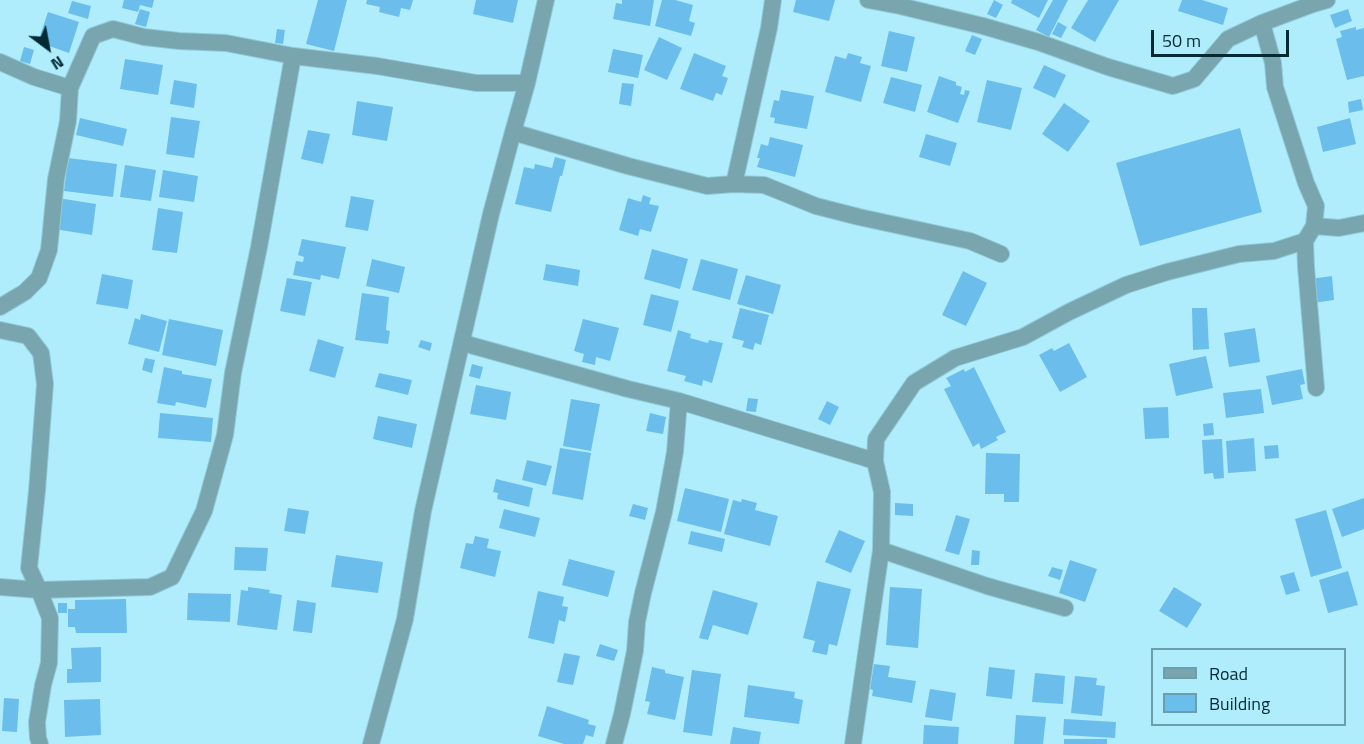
<!DOCTYPE html>
<html>
<head>
<meta charset="utf-8">
<style>
  body { margin:0 }
  #map { position:relative; width:1364px; height:744px; overflow:hidden; background:#b0edfc; font-family:"Titillium Web",sans-serif }
  canvas { display:block }
  .legend { position:absolute; left:1151px; top:648px; width:195px; height:78px; box-sizing:border-box; background:#b0edfc; border:2px solid #6b9fac; margin:0; padding:8px 10px; list-style:none; font-size:18px; color:#042b33 }
  .legend li { display:flex; align-items:center; gap:12px; height:30px }
  .legend b { width:30px; border:2px solid #6b9fac }
  .north { position:absolute; left:18px; top:18px; width:60px; height:60px; -webkit-text-stroke:4px #b0edfc; paint-order:stroke; rotate:148deg; font-size:16px; font-weight:700; line-height:24px; text-align:center; color:#042b33 }
  .north::after { content:''; display:block; margin:auto; width:21px; height:27px; background:#042b33; clip-path:polygon(50% 0,100% 100%,50% 72%,0 100%) }
  .scale { position:absolute; left:1151px; top:30px; width:138px; height:27px; box-sizing:border-box; border:3px solid #042b33; border-top:0; padding-left:8px; font-size:18px; line-height:21px; white-space:nowrap; color:#042b33; -webkit-text-stroke:4px #b0edfc; paint-order:stroke }
</style>
</head>
<body>
<div id="map">
<canvas width="1364" height="744"></canvas>
<ul class="legend">
<li><b style="height:8px;background:#79a5af"></b>Road</li>
<li><b style="height:16px;background:#6bbeeb"></b>Building</li>
</ul>
<div class="north">N</div>
<div class="scale">50 m</div>
</div>
<script>
const ctx = document.querySelector('canvas').getContext('2d');
ctx.lineJoin = 'round';
function paint(path, color) { ctx.fillStyle = color; ctx.fill(path, 'evenodd'); }
const shape = rows => new Path2D(rows.map(r => 'M' + r).join(''));
function stroke(path, color, width, dash) { ctx.strokeStyle = color; ctx.lineWidth = width; ctx.lineCap = dash ? 'butt' : 'round'; ctx.setLineDash(dash || []); ctx.stroke(path); }
const building = shape([
  [124,0,154,0,152,8,140,5,138,12,122,8],
  [318,0,347,0,334,51,306,44],
  [367,0,413,0,410,10,401,8,399,17,379,12,380,7,366,4],
  [476,0,518,0,513,23,473,14],
  [622,0,654,0,650,26,613,19,616,3,622,4],
  [662,0,675,0,693,5,689,21,695,23,691,36,655,26],
  [796,0,835,0,829,21,793,12],
  [994,0,1003,5,996,18,987,14],
  [1012,0,1048,0,1039,18,1011,3],
  [1053,0,1068,0,1049,37,1036,30],
  [1088,0,1119,0,1095,42,1071,28],
  [1182,0,1202,0,1228,8,1223,25,1178,11],
  [72,1,91,6,88,19,68,13],
  [140,9,150,12,146,27,135,24],
  [1348,9,1352,21,1335,28,1330,15],
  [48,12,79,22,69,53,38,42],
  [1058,22,1067,27,1061,38,1052,34],
  [1356,27,1356,30,1364,28,1364,76,1347,80,1336,39,1342,37,1340,31],
  [277,29,285,30,283,44,275,43],
  [889,31,915,37,907,72,881,66],
  [972,35,982,39,975,55,965,51],
  [659,37,682,48,667,80,644,70],
  [24,47,34,50,30,64,20,61],
  [613,49,643,55,638,78,608,72],
  [694,53,726,66,722,76,728,78,722,95,716,93,713,101,680,89],
  [848,53,862,57,860,63,871,66,861,102,825,92,835,56,846,59],
  [125,59,163,65,158,95,120,89],
  [1044,65,1066,75,1055,98,1033,88],
  [939,76,956,82,956,85,962,87,960,94,964,95,965,90,970,91,958,123,927,112],
  [891,77,922,85,915,112,883,103],
  [174,80,197,84,194,108,170,104],
  [987,80,1022,88,1011,130,977,122],
  [622,83,634,84,631,106,619,104],
  [781,90,814,96,807,129,774,123,775,118,770,117,774,100,779,101],
  [1361,99,1363,110,1349,113,1348,102],
  [357,101,393,107,387,141,352,135],
  [1064,103,1090,121,1068,152,1042,134],
  [171,117,200,121,194,158,166,154],
  [80,118,127,129,123,146,76,135],
  [1350,118,1356,144,1323,152,1317,127],
  [1240,128,1262,212,1140,246,1116,163],
  [308,130,330,134,323,164,301,159],
  [926,134,957,143,950,166,919,157],
  [770,137,803,145,795,177,757,167,760,158,757,158,761,144,768,146],
  [555,157,566,160,562,176,560,176,551,212,515,204,524,167,534,169,535,164,552,168],
  [68,158,117,164,113,197,64,191],
  [125,165,156,170,151,201,120,197],
  [163,170,198,176,194,202,159,197],
  [643,195,651,198,649,204,659,206,651,232,640,229,638,236,619,230,628,198,641,202],
  [351,196,374,200,368,231,345,227],
  [58,198,96,204,92,235,54,229],
  [158,208,183,212,177,253,152,250],
  [302,239,346,247,339,279,321,275,320,280,293,275,296,261,303,262,304,257,298,255],
  [652,249,688,259,680,289,644,279],
  [372,259,405,267,399,293,366,286],
  [701,259,738,269,730,300,692,290],
  [546,264,580,270,578,286,543,280],
  [963,271,987,283,966,326,942,315],
  [102,274,133,280,128,309,96,304],
  [746,275,781,285,773,314,737,304],
  [1332,276,1334,300,1313,303,1310,279],
  [287,278,312,282,305,316,280,311],
  [362,293,389,297,386,330,390,331,388,344,355,340],
  [651,294,679,301,671,332,643,325],
  [740,308,769,315,761,345,755,343,753,350,742,347,744,341,732,338],
  [1192,308,1207,308,1209,349,1193,350],
  [141,314,167,321,159,352,128,344,135,318,140,320],
  [169,319,223,330,216,366,162,355],
  [583,319,619,328,610,361,596,357,595,365,582,362,584,354,574,351],
  [1255,328,1260,362,1229,367,1224,333],
  [678,330,691,334,690,338,708,343,709,340,723,343,712,383,703,380,702,386,684,381,686,376,667,371],
  [318,339,344,347,335,378,309,371],
  [421,340,432,343,430,351,418,347],
  [1069,343,1087,377,1060,392,1039,355,1052,348,1054,351],
  [1206,356,1213,388,1176,396,1169,364],
  [145,358,155,360,152,373,142,370],
  [472,364,483,367,480,379,469,376],
  [164,367,182,371,182,374,212,379,206,408,176,402,175,406,157,403],
  [974,367,1006,432,996,437,998,440,981,449,979,443,973,447,944,389,951,386,946,378,964,369,965,372],
  [1302,369,1305,384,1300,385,1303,399,1272,405,1266,376],
  [379,373,412,380,408,395,375,387],
  [476,385,511,392,506,420,470,414],
  [1261,389,1264,413,1226,418,1223,393],
  [748,398,758,399,756,412,746,411],
  [571,399,600,404,591,451,563,446],
  [827,401,839,407,830,425,818,419],
  [1168,407,1169,438,1145,439,1143,408],
  [160,413,213,418,211,442,158,438],
  [650,413,666,417,663,434,646,431],
  [378,416,417,424,412,448,373,439],
  [1213,423,1214,435,1204,436,1203,424],
  [1254,438,1256,471,1228,473,1226,441],
  [1222,439,1224,478,1214,479,1213,473,1204,474,1202,440],
  [1278,445,1279,458,1265,459,1264,446],
  [560,448,591,453,583,500,552,494],
  [986,453,1020,454,1019,502,1004,502,1004,494,985,494],
  [527,460,552,466,546,486,522,480],
  [496,479,533,488,529,507,497,499,498,493,493,492],
  [685,488,729,499,721,532,677,521],
  [1364,498,1364,529,1342,537,1332,509],
  [742,499,757,503,755,510,778,516,770,546,724,534,733,500,741,502],
  [895,503,913,504,913,516,895,515],
  [633,504,648,508,645,520,629,516],
  [288,508,309,511,305,534,284,531],
  [504,509,540,518,535,537,499,528],
  [1326,510,1342,568,1311,577,1295,519],
  [956,515,970,519,959,555,945,551],
  [839,530,865,541,851,573,825,562],
  [691,531,725,539,722,552,688,544],
  [475,536,489,539,487,548,501,551,495,577,460,568,466,543,473,544],
  [235,547,268,548,266,571,234,570],
  [972,550,980,551,979,565,971,565],
  [336,555,383,562,378,593,331,587],
  [569,559,615,571,608,597,562,585],
  [1070,560,1097,569,1085,602,1059,593],
  [1052,567,1063,570,1060,580,1048,576],
  [1348,571,1358,605,1328,613,1319,580],
  [1294,572,1300,591,1286,595,1280,576],
  [817,581,851,589,837,646,829,644,827,655,812,652,815,641,803,638],
  [248,587,270,590,269,593,282,595,277,630,237,625,241,590,248,591],
  [890,587,922,589,918,648,886,645],
  [1174,587,1202,604,1187,628,1159,611],
  [713,590,758,603,748,635,713,625,708,640,699,638],
  [538,591,564,597,562,606,568,607,565,622,559,620,554,644,528,638],
  [188,593,231,594,230,622,187,620],
  [126,599,127,633,76,633,75,627,68,627,68,609,75,609,75,600],
  [297,600,316,603,312,633,293,631],
  [58,603,67,603,67,613,58,613],
  [600,644,618,650,614,661,596,656],
  [101,647,101,682,67,683,67,669,72,669,71,648],
  [564,653,580,656,573,685,557,682],
  [874,664,890,666,888,677,916,681,912,703,872,696,873,690,870,689],
  [652,667,665,670,665,673,684,677,675,720,647,714,650,702,645,701],
  [989,667,1015,670,1012,699,986,696],
  [692,670,721,674,712,736,683,732],
  [1035,673,1065,676,1063,704,1032,702],
  [1075,676,1097,678,1096,685,1105,686,1102,716,1071,713],
  [748,685,795,692,794,698,803,700,799,724,744,717],
  [930,689,956,693,952,721,925,717],
  [4,698,19,699,17,732,2,731],
  [100,699,101,735,65,737,64,700],
  [547,706,589,720,588,724,596,726,593,737,586,735,583,744,564,744,538,736],
  [1016,715,1046,717,1043,744,1014,744],
  [1064,719,1116,722,1115,738,1063,735],
  [924,725,959,727,958,744,923,744],
  [733,727,761,732,759,744,730,744],
  [1064,739,1107,739,1107,744,1064,744]
]);
const minor = shape([
  [868,0,900,6,983,26,1038,42,1108,67,1173,86,1194,79,1228,39,1262,23,1313,4,1327,0],
  [1262,23,1273,63,1275,87,1306,183,1316,206,1314,226,1305,241,1306,267,1316,388],
  [0,62,34,77,70,88],
  [513,132,628,166,707,186,734,184,764,185,816,206,859,217,970,241,1001,254],
  [734,184,769,28,773,0],
  [1314,226,1339,228,1364,223],
  [0,307,25,292,39,278,49,250,56,179,68,121,70,88,93,36,113,29,144,37,179,41,226,43,293,56,377,66,476,83,527,83],
  [0,330,28,336,41,353,45,384,37,491,29,568,39,590,50,618,49,663,43,685,37,722,38,738,40,744],
  [463,343,628,389,679,401,875,461],
  [881,550,987,586,1065,608],
  [0,587,39,590,150,587,172,577,204,511,225,435,233,373,259,247,293,56],
  [371,744,405,619,423,511,491,214,513,132,527,83,546,0],
  [614,744,622,714,635,651,637,622,643,593,664,512,675,452,679,401],
  [853,744,881,550,882,492,875,461,876,439,914,383,955,358,1023,337,1069,312,1126,285,1167,272,1239,254,1274,251,1305,241]
]);
paint(building, '#6bbeeb');
stroke(minor, '#91cad8', 18);
stroke(minor, '#79a5af', 16);
</script>
</body>
</html>
